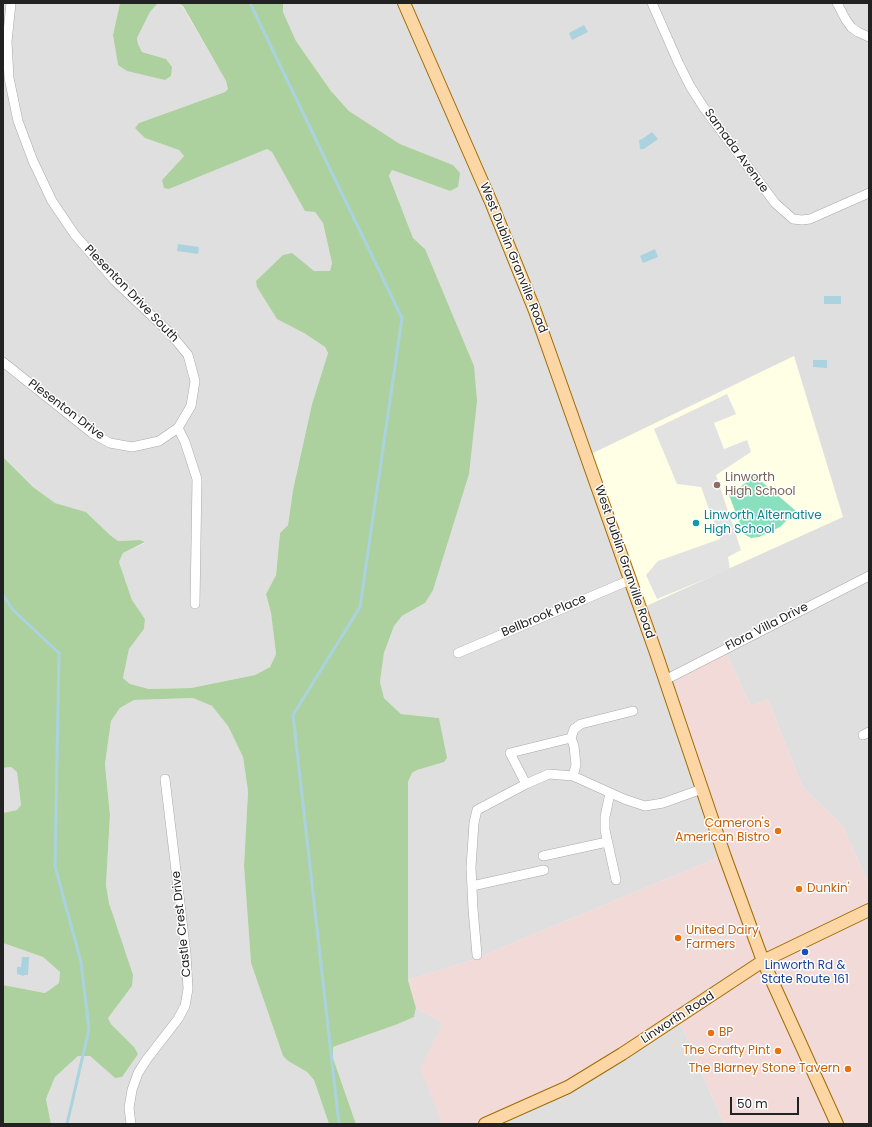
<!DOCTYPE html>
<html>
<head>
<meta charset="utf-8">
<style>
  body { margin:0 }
  #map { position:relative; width:872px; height:1127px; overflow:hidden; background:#f2efe9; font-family:Poppins,sans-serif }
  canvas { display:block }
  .frame { position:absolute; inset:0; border:4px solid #222; pointer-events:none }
  .scale { position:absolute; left:730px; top:1097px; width:69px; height:18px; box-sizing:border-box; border:2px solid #222; border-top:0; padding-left:5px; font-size:12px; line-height:14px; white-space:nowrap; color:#222; -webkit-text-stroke:3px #fff; paint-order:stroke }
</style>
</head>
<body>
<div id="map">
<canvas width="872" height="1127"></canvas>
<div class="frame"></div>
<div class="scale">50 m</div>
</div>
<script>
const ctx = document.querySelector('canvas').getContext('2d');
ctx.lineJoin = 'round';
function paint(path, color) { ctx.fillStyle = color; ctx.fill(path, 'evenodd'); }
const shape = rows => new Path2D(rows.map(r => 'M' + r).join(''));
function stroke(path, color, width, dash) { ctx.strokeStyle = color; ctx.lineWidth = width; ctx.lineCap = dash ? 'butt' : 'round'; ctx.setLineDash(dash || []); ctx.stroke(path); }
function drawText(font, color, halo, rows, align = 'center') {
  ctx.font = font + ' Poppins,sans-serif'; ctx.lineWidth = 3; ctx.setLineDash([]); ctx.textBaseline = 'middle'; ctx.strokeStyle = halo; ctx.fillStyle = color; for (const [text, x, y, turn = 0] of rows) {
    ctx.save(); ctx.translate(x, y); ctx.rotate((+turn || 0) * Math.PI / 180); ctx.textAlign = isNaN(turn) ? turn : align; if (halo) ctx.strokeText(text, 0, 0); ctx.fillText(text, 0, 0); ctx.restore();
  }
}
const residential = shape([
  [3,3,120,3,113,35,118,65,166,59,142,52,138,44,137,38,150,12,158,3,178,3,182,6,226,81,229,89,225,92,139,123,145,138,180,150,184,156,162,180,169,189,267,149,272,152,323,223,332,263,330,271,314,271,304,333,325,347,328,353,312,404,293,490,288,525,280,533,276,575,266,594,271,613,276,654,270,667,255,675,191,688,149,689,131,685,123,678,129,649,144,629,145,619,132,600,119,562,123,553,145,543,140,540,118,541,110,535,86,512,55,503,33,487,3,457],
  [283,3,869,3,869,884,842,825,802,786,768,699,751,706,723,647,724,855,472,960,408,980,408,782,412,773,417,770,439,718,401,714,384,698,380,682,384,653,394,626,402,616,425,603,425,249,413,238,389,176,392,170,450,191,453,165,400,144,349,111,331,91,296,41,283,12],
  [193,698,212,706,228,726,243,757,248,791,244,866,251,963,283,1056,288,1061,307,1072,314,1080,329,1124,51,1124,46,1099,55,1077,78,1056,90,1056,115,1078,134,1047,111,1024,108,1018,132,986,109,902,106,885,110,815,105,764,111,721,120,708,134,700],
  [11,767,17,772,21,805,17,810,3,813,3,768],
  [3,943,43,957,60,972,59,983,45,993,3,985],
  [416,1008,443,1023,421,1069,443,1124,356,1124,333,1058,333,1047,398,1024,414,1017],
  [677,1016,724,1124,482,1124]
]);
const commercial = shape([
  [723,647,751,706,768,699,802,786,842,825,869,884,869,1124,724,1124,677,1016,616,1057,482,1124,443,1124,420,1069,443,1023,416,1008,408,980,472,960,724,855,673,675]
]);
const education = shape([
  [794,356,843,517,644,607,591,454]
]);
const forest = shape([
  [120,3,158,3,150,12,137,38,138,44,142,52,166,59,172,67,171,76,165,80,127,71,118,65,113,35],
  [178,3,283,3,283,12,296,41,331,91,349,111,400,144,453,165,460,173,458,187,450,191,392,170,389,176,413,238,425,249,474,366,477,401,469,474,433,590,425,603,402,616,394,626,384,653,380,682,384,698,401,714,439,718,447,758,444,762,417,770,412,773,408,782,408,980,416,1008,414,1017,398,1024,333,1047,333,1058,356,1124,329,1124,314,1080,307,1072,288,1061,283,1056,251,963,244,866,248,791,243,757,228,726,212,706,193,698,134,700,120,708,111,721,105,764,110,815,106,885,109,903,133,975,132,986,108,1018,111,1024,134,1047,138,1054,122,1077,115,1078,90,1056,78,1056,55,1077,46,1099,51,1124,3,1124,3,985,45,993,59,983,60,972,43,957,3,943,3,813,17,810,21,805,17,772,11,767,3,768,3,457,33,487,55,503,86,512,110,535,118,541,140,540,145,542,123,553,119,562,132,600,145,619,144,629,129,649,123,678,130,684,149,689,191,688,255,675,270,667,276,654,271,613,266,594,276,575,280,533,288,525,293,490,312,404,328,353,325,347,304,333,277,319,257,287,256,281,283,255,292,253,314,271,330,271,332,263,323,223,315,212,305,211,272,152,267,149,169,189,164,188,162,180,184,156,179,150,145,138,135,128,139,123,225,92,228,89,226,81,183,6]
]);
const pitch = shape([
  [755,476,796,511,780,527,759,537,751,538,744,534,729,495]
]);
const parking = shape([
  [727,394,736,414,714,423,724,449,747,440,751,452,716,475,741,550,728,557,730,569,657,599,646,575,658,561,720,539,701,487,677,484,654,429]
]);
const water = shape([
  [584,25,588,32,572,40,569,33],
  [652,132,658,139,644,149,640,149,639,140,642,139],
  [178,244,199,247,198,254,177,251],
  [655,249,658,257,643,263,640,256],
  [824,296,841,296,841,304,824,304],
  [813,360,827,360,827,368,813,367],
  [22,957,29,957,28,975,24,975,24,976,17,974,17,967,21,967]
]);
const stream = shape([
  [250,3,402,318,360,607,293,715,339,1124],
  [3,595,13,610,59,653,55,866,81,962,89,1029,67,1124]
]);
const minor = shape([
  [652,3,678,62,690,86,704,108,775,203,793,219,802,220,810,219,869,193],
  [837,3,846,20,851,27,858,32,869,37],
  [3,362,92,433,110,443,132,447,159,441,178,428,191,406,195,381,188,355,170,333,115,281,75,235,52,201,33,161,18,121,9,78,7,42,11,3],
  [178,428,185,442,197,479,195,604],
  [458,653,630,580],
  [665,680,869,576],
  [863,735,869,732],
  [573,776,576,765,574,746,571,738,574,729,581,724,633,711],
  [526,784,510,753,571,738],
  [610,793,605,817,605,830,616,880],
  [543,856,607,842],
  [472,886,544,870],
  [477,955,473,909,471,867,474,823,477,810,526,784,549,774,573,776,624,799,645,806,663,803,702,789],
  [131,1124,129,1108,132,1090,138,1073,147,1059,178,1019,185,1006,188,989,186,954,165,779]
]);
const major = shape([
  [404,3,491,202,535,311,656,653,725,857,763,961,837,1124],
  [485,1124,568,1087,622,1054,763,961,869,910]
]);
const markers = [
  [717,485,4,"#8d6e63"],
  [696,523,4,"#0f9aa8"],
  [778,831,4,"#e8710a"],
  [799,889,4,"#e8710a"],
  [678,938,4,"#e8710a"],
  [805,952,4,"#1a4fb4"],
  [711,1033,4,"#e8710a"],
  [778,1051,4,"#e8710a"],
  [848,1069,4,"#e8710a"]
];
const streetNames = [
  ["Samada Avenue",736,151,54],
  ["West Dublin Granville Road",513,258,68],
  ["Plesenton Drive South",131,294,46],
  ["Plesenton Drive",66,410,37],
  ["West Dublin Granville Road",624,562,71],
  ["Bellbrook Place",544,616,-23],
  ["Flora Villa Drive",767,627,-27],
  ["Castle Crest Drive",182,924,-96],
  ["Linworth Road",678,1018,-33]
];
const educationNames = [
  ["Linworth",725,478],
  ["High School",725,492]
];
const cultureNames = [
  ["Linworth Alternative",704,516],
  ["High School",704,530]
];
const foodNames = [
  ["Cameron's",770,824],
  ["American Bistro",770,838],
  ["Dunkin'",807,889,"left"],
  ["United Dairy",686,931,"left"],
  ["Farmers",686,945,"left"],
  ["BP",719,1033,"left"],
  ["The Crafty Pint",770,1051],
  ["The Blarney Stone Tavern",840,1069]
];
const transitNames = [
  ["Linworth Rd &",805,966],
  ["State Route 161",805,980]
];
paint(residential, '#e0dfdf');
paint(commercial, '#f2dad9');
paint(education, '#ffffe5');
paint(forest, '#add19e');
paint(pitch, '#88e0be');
paint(parking, '#e2e2e2');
paint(water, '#aad3df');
stroke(stream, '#aad3df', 3);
stroke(minor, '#a9a9a9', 10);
stroke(major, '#a06b00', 14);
stroke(minor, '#fff', 9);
stroke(major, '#fcd6a4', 12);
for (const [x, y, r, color] of markers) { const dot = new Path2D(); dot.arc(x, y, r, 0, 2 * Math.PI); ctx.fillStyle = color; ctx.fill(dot); stroke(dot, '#fff', 1.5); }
drawText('12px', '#222', '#fff', streetNames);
drawText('12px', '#785e54', '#fff', educationNames, 'left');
drawText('12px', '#0d838f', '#fff', cultureNames, 'left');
drawText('12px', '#c56008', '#fff', foodNames, 'right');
drawText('12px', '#164399', '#fff', transitNames);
</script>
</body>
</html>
